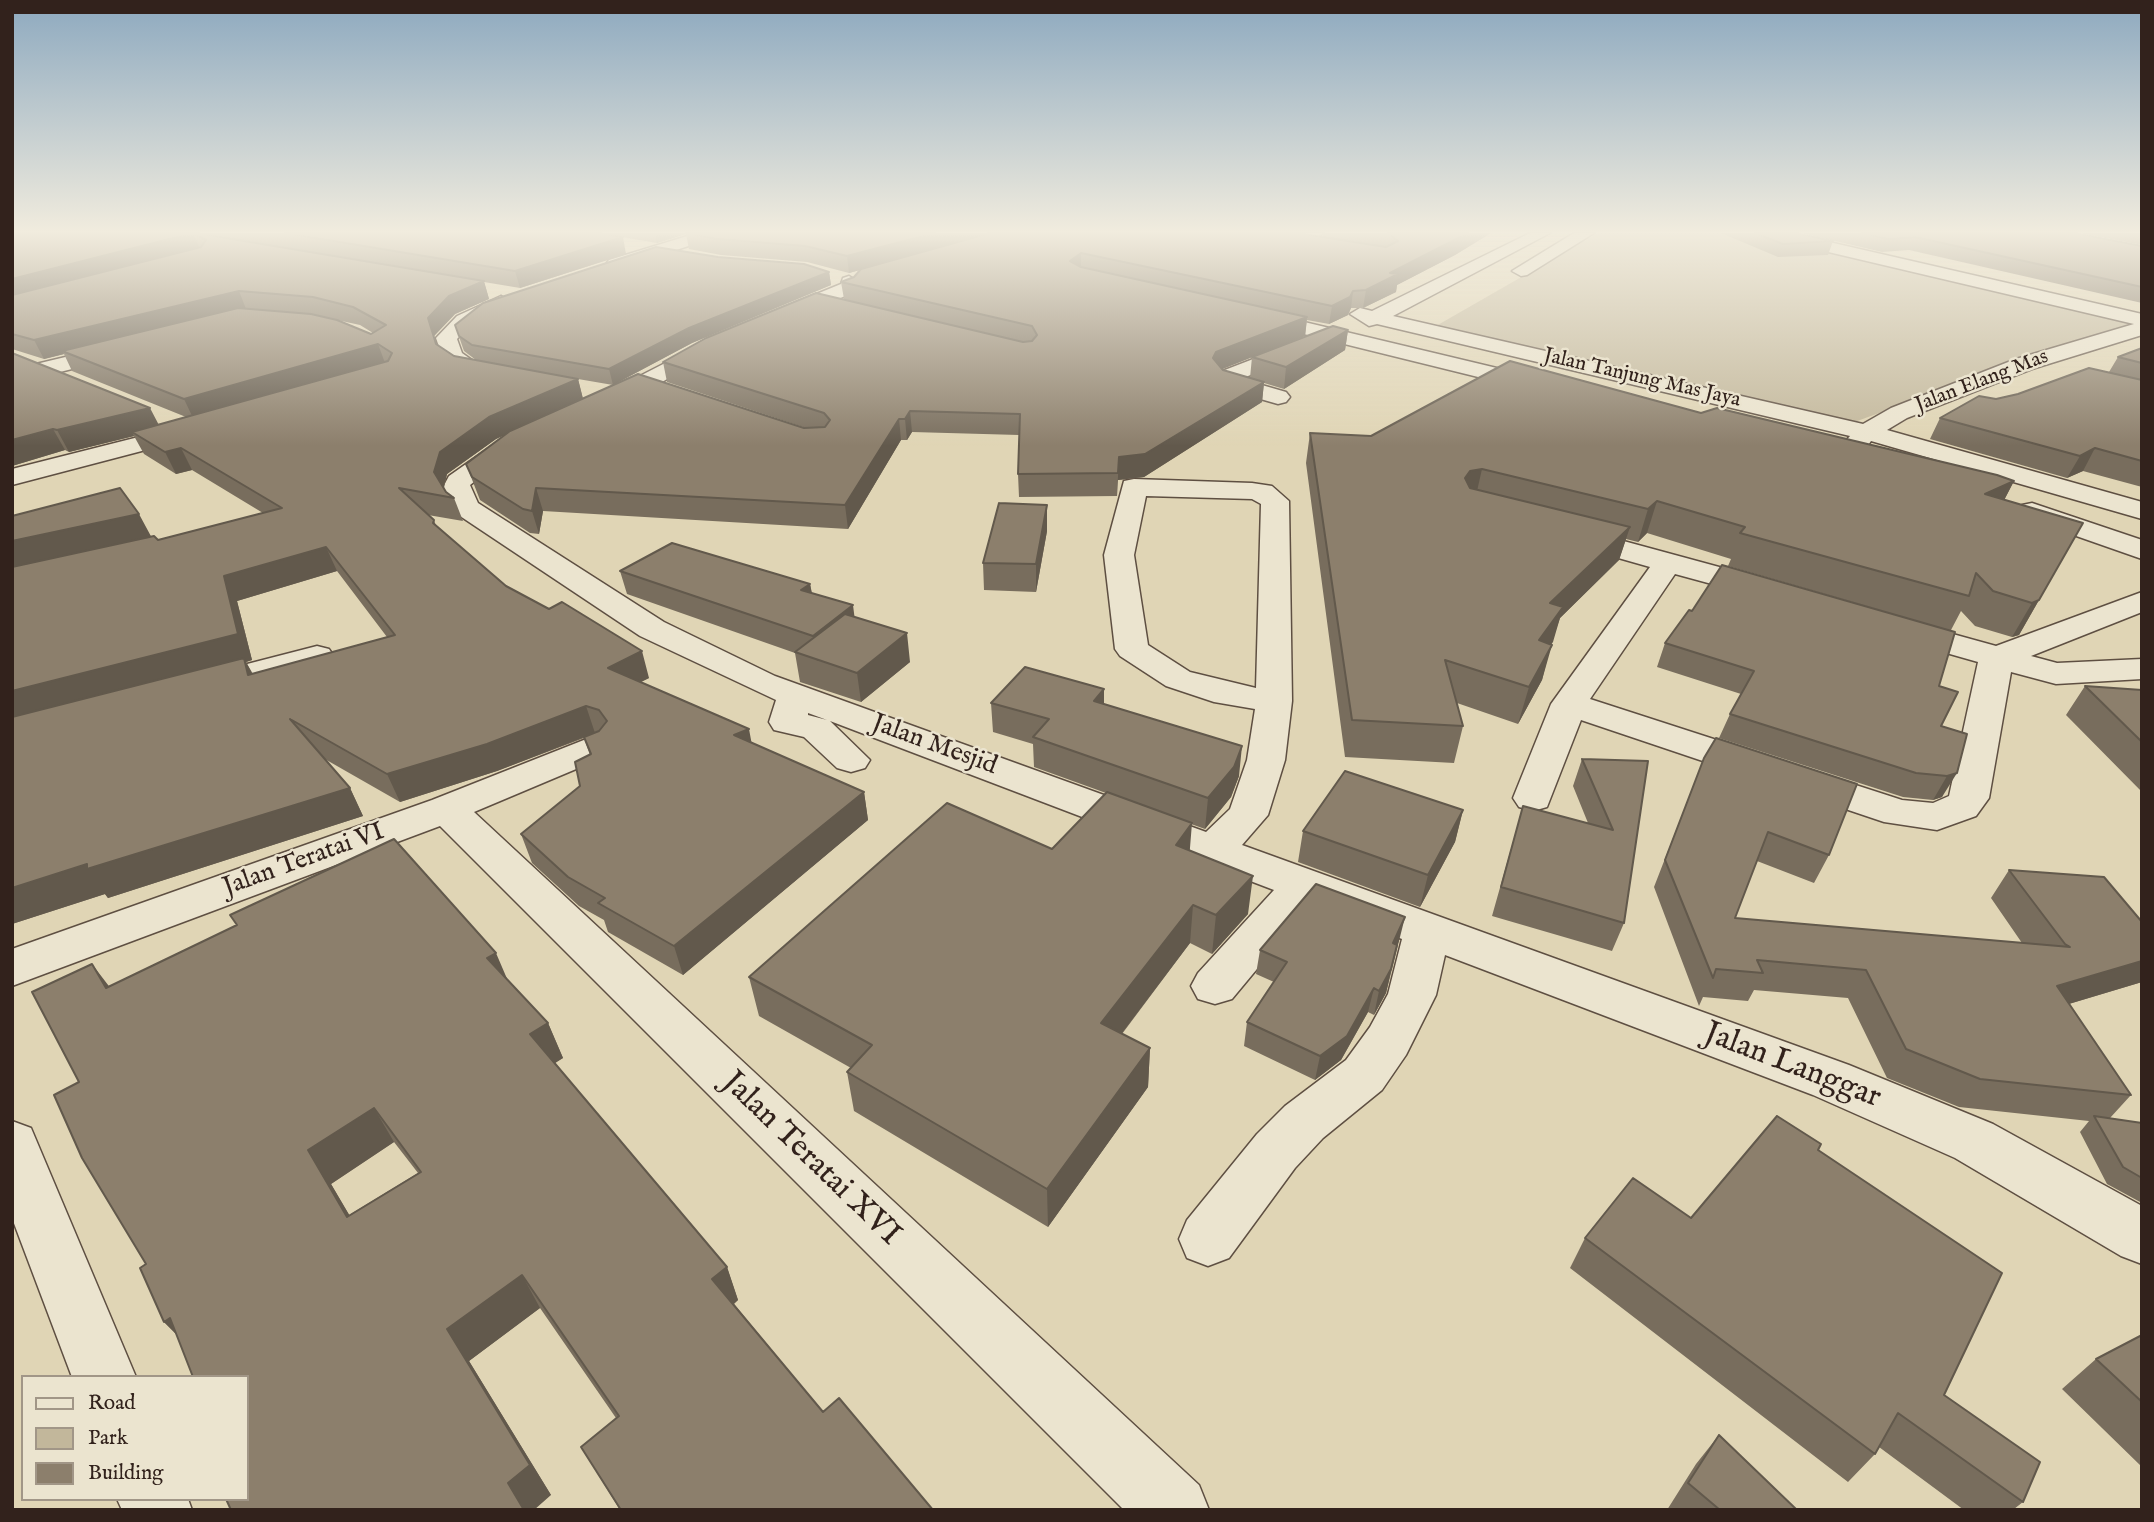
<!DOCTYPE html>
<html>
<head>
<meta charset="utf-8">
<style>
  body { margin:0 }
  #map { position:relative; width:2154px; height:1522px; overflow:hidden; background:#e0d5b5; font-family:"IM FELL English",serif }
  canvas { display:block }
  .frame { position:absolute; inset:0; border:14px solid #32221c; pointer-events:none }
  .legend { position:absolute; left:21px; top:1375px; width:228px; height:126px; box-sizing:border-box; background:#ebe4cf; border:2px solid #a19687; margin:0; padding:9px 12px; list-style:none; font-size:21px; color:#32221c }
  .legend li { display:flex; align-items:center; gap:14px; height:35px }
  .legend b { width:35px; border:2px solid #a19687 }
</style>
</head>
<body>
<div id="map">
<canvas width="2154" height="1522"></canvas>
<div class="frame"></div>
<ul class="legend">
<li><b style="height:9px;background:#ebe4cf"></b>Road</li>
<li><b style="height:19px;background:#c2b79b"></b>Park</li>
<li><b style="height:19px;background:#8c7f6c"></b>Building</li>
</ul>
</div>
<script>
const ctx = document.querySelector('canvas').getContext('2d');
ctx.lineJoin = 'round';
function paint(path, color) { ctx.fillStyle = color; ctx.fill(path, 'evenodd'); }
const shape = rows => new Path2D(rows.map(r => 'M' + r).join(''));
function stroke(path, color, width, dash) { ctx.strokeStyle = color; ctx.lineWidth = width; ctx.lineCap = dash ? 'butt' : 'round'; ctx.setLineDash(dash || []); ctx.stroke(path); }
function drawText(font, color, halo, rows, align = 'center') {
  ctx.font = font + ' "IM FELL English",serif'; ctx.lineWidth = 5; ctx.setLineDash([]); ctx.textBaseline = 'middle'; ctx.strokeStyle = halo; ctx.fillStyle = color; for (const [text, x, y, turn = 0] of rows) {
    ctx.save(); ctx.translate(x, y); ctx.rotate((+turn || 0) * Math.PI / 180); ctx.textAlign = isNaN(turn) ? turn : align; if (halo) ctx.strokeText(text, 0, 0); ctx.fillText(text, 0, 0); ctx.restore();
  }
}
const green = shape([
  [1598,233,1757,233,2139,324,2016,363,1849,424,1436,326]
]);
const minor = shape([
  [697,233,721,233,719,236,621,268,615,269,606,264,609,260,697,233],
  [1301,233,1323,233,1316,238,1340,243,1342,247,1334,252,1291,244,1291,236,1301,233],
  [1530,233,1550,233,1393,316,1863,424,1891,408,2016,359,2134,324,1769,238,1761,233,1790,233,2142,314,2142,335,2032,369,1907,418,1887,430,2142,502,2142,519,1871,441,1866,448,1848,448,1844,443,1850,436,1377,324,1369,326,1350,314,1360,308,1372,311,1530,233],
  [1574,233,1594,233,1527,275,1521,276,1512,271,1574,233],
  [849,276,861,284,855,292,789,319,775,319,772,315,775,311,841,284,843,278,849,276],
  [501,296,511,302,508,306,471,324,457,339,462,353,476,363,505,368,508,373,497,380,461,373,444,361,436,338,457,316,501,296],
  [1254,310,1547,380,1550,385,1539,392,1247,320,1244,316,1254,310],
  [710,340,721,346,717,350,650,389,605,406,597,404,593,399,597,394,634,379,710,340],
  [1300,341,1307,343,1311,347,1307,351,1241,379,1286,392,1290,397,1286,402,1278,404,1222,388,1214,378,1217,373,1300,341],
  [120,344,128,345,131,350,128,355,44,376,33,369,36,364,120,344],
  [190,424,199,426,202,431,199,436,12,485,12,469,190,424],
  [512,435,521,438,525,443,470,485,478,503,664,622,775,676,1206,832,1230,809,1247,760,1255,709,1214,702,1166,686,1120,656,1115,649,1104,555,1124,481,1134,479,1252,483,1272,486,1289,501,1292,701,1285,760,1268,815,1242,845,1849,1065,1993,1124,2142,1206,2142,1264,2121,1256,1955,1158,1813,1095,1445,955,1436,995,1406,1055,1382,1090,1323,1138,1295,1168,1229,1258,1208,1266,1187,1258,1179,1239,1187,1220,1257,1134,1285,1106,1346,1060,1370,1027,1388,994,1402,939,1311,904,1232,999,1215,1004,1198,999,1191,986,1198,973,1274,890,830,721,870,760,865,768,851,772,837,768,804,737,774,730,769,722,776,700,640,636,457,514,442,489,449,476,503,438,512,435],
  [1146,496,1252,499,1261,504,1256,688,1190,672,1148,645,1134,555,1146,496],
  [808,713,827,720,808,715,808,713],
  [2032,503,2142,540,2142,559,2022,517,2018,511,2022,505,2032,503],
  [1572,527,1778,583,1783,590,1778,597,1767,599,1675,574,1590,699,1902,800,1933,803,1949,796,1978,662,1890,637,1886,630,1890,623,1902,620,1996,646,2142,592,2142,612,2031,656,2057,663,2142,659,2142,679,2056,684,2011,672,1989,798,1976,816,1937,830,1884,822,1581,720,1547,807,1533,811,1519,807,1513,798,1551,704,1650,567,1562,542,1557,536,1562,530,1572,527],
  [317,646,329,649,334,656,329,663,201,697,189,693,183,686,189,679,317,646],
  [594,736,607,740,613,748,607,756,474,812,1199,1485,1209,1510,1124,1510,440,826,12,986,12,949,432,800,594,736],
  [12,1121,31,1128,136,1377,72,1377,12,1218,12,1121],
  [117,1499,188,1499,192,1510,122,1510,117,1499]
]);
const wall = shape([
  [12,233,597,233,626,254,520,288,484,282,489,299,455,314,434,336,436,344,454,356,476,360,464,351,455,325,718,257,829,272,831,285,692,343,613,385,578,379,583,399,804,428,806,428,667,382,663,362,844,299,841,282,854,277,860,270,849,273,807,262,721,255,689,249,686,234,657,243,597,233,1297,233,1323,237,1323,233,1491,233,1455,255,1397,285,1396,292,1363,308,1351,308,1348,315,1329,324,1307,320,1305,336,1222,369,1223,370,1250,378,1252,357,1348,330,1345,350,1284,389,1264,383,1262,402,1144,477,1118,480,1117,496,1019,497,1018,474,1019,435,912,432,907,440,901,440,848,529,543,511,539,534,530,533,480,500,466,464,506,434,496,439,447,474,444,488,446,492,454,498,463,521,428,515,434,520,436,526,506,586,649,678,641,682,751,742,864,792,868,820,683,975,608,932,604,920,579,906,532,863,521,834,580,786,590,755,584,738,497,771,400,802,323,758,350,788,363,816,108,898,105,894,12,924,12,516,151,536,158,540,263,513,192,470,176,474,144,454,134,436,69,452,65,450,12,466,12,353,158,425,186,417,72,371,64,354,44,359,12,349],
  [337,320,360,325,373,333,371,334],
  [337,571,387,637,253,674,246,662,252,660,237,601],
  [1721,233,1795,233,1833,241,1828,255,1778,257],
  [1801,233,2074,233,2142,246,2142,303,1909,250,1882,252],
  [2080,233,2142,233,2142,245],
  [2142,348,2142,487,2083,471,2067,478,1930,439,1940,418,1996,399,2109,372,2118,357],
  [1701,413,2014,481,2004,500,2083,523,2019,635,2012,637,1975,626,1961,611,1951,630,1939,686,1941,726,1967,734,1942,797,1933,800,1903,797,1719,738,1730,714,1741,694,1657,667,1665,643,1692,611,1931,625,1728,566,1731,559,1647,533,1638,542,1626,539,1619,560,1560,618,1551,644,1542,680,1518,724,1457,703,1463,726,1454,763,1345,757,1306,463,1310,433,1371,436],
  [1047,505,1047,531,1036,592,984,590,983,563],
  [620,571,810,584,812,593,855,617,910,662,861,702,800,682,795,653,627,594],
  [2085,686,2142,690,2142,792,2066,715],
  [991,703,1104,704,1239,776,1231,797,1205,829,1191,824,1189,851,1248,914,1212,954,1190,943,1122,1034,1150,1048,1148,1087,1048,1227,854,1111,847,1072,851,1068,759,1016,749,977,1052,849,1106,793,1034,767,1033,744,993,732],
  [1704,758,1829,855,1814,883,1757,861,1735,918,2022,943,1991,898,2009,870,2142,922,2142,982,2069,1004,2131,1095,2110,1118,2142,1123,2142,1203,2107,1184,2080,1132,2089,1121,1959,1107,1887,1078,1848,998,1754,990,1748,1001,1703,997,1699,1006,1654,887],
  [1582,759,1648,761,1624,923,1612,951,1492,916,1523,806,1588,823,1573,786],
  [1463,810,1455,842,1420,907,1298,862,1303,831],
  [1399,941,1386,993,1374,1015,1368,1012,1341,1060,1315,1080,1244,1046,1247,1022,1274,982,1256,974,1260,950],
  [508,981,548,1023,563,1058,554,1063,727,1267,738,1300,734,1304,823,1412,933,1510,620,1510,581,1447,616,1418,540,1308,469,1361,551,1495,247,1499,177,1335,164,1322,146,1264,79,1082,108,986],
  [394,1142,418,1173,349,1215,331,1184],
  [1818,1150,1944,1395,2023,1502,2014,1509,2016,1510,1964,1510,1879,1447,1875,1454,1848,1482,1570,1268,1585,1238,1691,1218],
  [2142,1335,2142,1467,2062,1389,2096,1359],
  [1719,1435,1797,1510,1667,1510,1696,1464]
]);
const shadedWall = shape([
  [193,233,200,249,12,299,12,279],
  [655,233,689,233,657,243],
  [935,233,993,233,849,273,847,256],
  [1468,233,1491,233,1455,255,1397,285,1396,292,1363,308,1366,290,1390,273],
  [623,237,626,254,520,288,515,271],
  [1081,253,1081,270,1070,261],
  [829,272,831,285,692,343,613,385,609,369,689,328],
  [484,281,489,299,455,314,434,336,428,318,449,296],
  [239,291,246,309,62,351,64,354,44,359,34,340],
  [1353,291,1351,308,1348,315,1329,324,1332,306],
  [1307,317,1305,336,1215,372,1213,358,1216,352],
  [1348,330,1345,350,1284,389,1286,367],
  [378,344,385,363,194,420,184,399],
  [578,379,583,399,496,439,447,474,442,494,434,472,440,452,489,417],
  [1264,382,1262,402,1144,477,1118,480,1117,496,1119,457],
  [150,408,161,429,132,432,134,436,69,452,57,430],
  [910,411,912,432,907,440,905,419],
  [899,419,901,440,848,529,845,505],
  [53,429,65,450,12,466,12,440],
  [181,448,192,470,176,474,165,452],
  [2095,448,2083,471,2067,478,2080,456],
  [1482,469,1475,500,1465,478,1470,471],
  [2014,481,1998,512,1985,494],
  [536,488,543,511,539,534,532,511],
  [1657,501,1647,533,1638,542,1648,509],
  [1047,505,1047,531,1036,592,1036,564],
  [139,514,153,540,12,572,12,541],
  [1630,527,1619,560,1560,618,1553,642,1529,676,1550,603],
  [326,547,337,571,237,601,252,660,246,662,258,685,248,675,16,721,12,716,12,691,224,576],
  [810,584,814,607,801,590],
  [2039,600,2019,635,2012,637,2032,603],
  [853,605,856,629,817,661,813,636],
  [907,633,910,662,861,702,857,673],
  [1552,645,1542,680,1518,724,1529,687],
  [642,651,649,678,616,694,608,668],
  [1104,689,1104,718,1094,701],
  [586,706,595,733,497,771,400,802,387,774],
  [749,729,754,756,734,735],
  [1242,746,1239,776,1231,797,1205,829,1208,798],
  [1957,773,1942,797,1933,800,1947,776],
  [350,788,363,816,108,898,105,894,12,924,12,888,87,864],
  [864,792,868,820,683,975,674,946],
  [1463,810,1455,842,1420,907,1428,875],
  [1192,823,1189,860,1176,845],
  [1253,876,1248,914,1212,954,1216,915],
  [1193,905,1190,943,1100,1062,1101,1023],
  [1405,917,1399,941,1388,967,1393,943],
  [1397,945,1386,993,1374,1015,1379,991],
  [496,953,511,988,487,958],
  [2142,961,2142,982,2035,1014,2057,986],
  [92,964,118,998,106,988],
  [1374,988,1368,1012,1341,1060,1315,1080,1320,1056],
  [548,1023,563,1058,546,1069,530,1034],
  [1150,1048,1148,1087,1048,1227,1047,1189],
  [374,1108,394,1142,331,1184,370,1250,347,1217,308,1150],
  [727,1267,738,1300,724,1312,712,1279],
  [522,1275,540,1308,469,1361,551,1495,534,1510,524,1510,508,1483,447,1329],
  [170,1318,196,1354,164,1322]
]);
const building = shape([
  [12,233,196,233,484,281,449,296,428,318,436,344,454,356,578,379,489,417,440,452,434,472,446,492,454,498,399,488,434,520,433,523,506,586,549,609,562,602,642,651,608,668,749,729,734,735,864,792,674,946,598,903,605,898,568,877,521,834,580,786,575,762,591,754,584,737,599,731,607,721,599,710,586,706,487,744,387,774,290,719,350,788,87,869,87,864,12,888,12,717,244,658,248,675,395,635,326,547,224,576,238,634,12,691,12,567,154,536,158,540,282,508,181,448,165,452,132,432,388,361,392,353,378,344,184,399,62,351,238,308,311,314,337,320,371,334,386,325,353,307,313,297,239,291,34,340,12,334,12,295,201,247,206,240,193,233,12,279,12,233],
  [285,233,597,233,623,237,515,271,285,233],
  [686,233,935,233,847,256,805,246,718,239,686,233],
  [990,233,1297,233,1386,247,1398,241,1388,233,1468,233,1390,273,1398,274,1366,290,1353,291,1350,297,1332,306,1081,253,1070,261,1081,267,1307,317,1216,352,1213,358,1223,370,1264,382,1145,454,1119,457,1118,473,1018,474,1020,414,910,411,905,419,899,419,845,505,536,488,532,511,523,509,472,477,466,464,510,431,638,374,804,428,825,427,830,420,824,413,663,362,706,338,816,293,1023,342,1032,341,1037,335,1032,326,841,282,854,277,861,269,990,233],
  [1755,233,1795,233,1833,241,1783,244,1755,233],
  [1862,233,2074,233,2142,246,2142,287,1915,237,1888,239,1862,233],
  [656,247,718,257,804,264,829,272,689,328,609,369,472,345,459,336,455,325,483,303,656,247],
  [1333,326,1348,330,1286,367,1252,357,1333,326],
  [2142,348,2142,363,2118,357,2142,348],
  [12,353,150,408,57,430,53,429,12,440,12,353],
  [1510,361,1701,413,1717,408,1997,475,2014,481,1985,494,2083,523,2039,600,2032,603,1993,591,1976,573,1969,596,1740,533,1745,527,1657,501,1648,509,1482,469,1470,471,1465,478,1470,488,1630,527,1550,603,1563,607,1539,640,1552,645,1529,687,1445,660,1463,726,1352,720,1310,433,1371,436,1510,361],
  [2089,368,2142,380,2142,461,2095,448,2080,456,1940,418,1979,396,1996,399,2018,394,2089,368],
  [120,488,139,514,12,541,12,516,120,488],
  [999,503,1047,505,1036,564,983,563,999,503],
  [672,543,810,584,801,590,853,605,813,636,620,571,672,543],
  [1722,565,1955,632,1939,686,1958,692,1941,726,1967,734,1957,773,1947,776,1916,773,1730,714,1754,671,1665,643,1689,610,1692,611,1722,565],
  [845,614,907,633,857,673,795,652,845,614],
  [1025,667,1104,689,1094,701,1242,746,1234,767,1208,798,1033,737,1049,719,991,703,1025,667],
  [2085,686,2142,690,2142,742,2085,686],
  [1716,738,1857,784,1829,855,1768,832,1735,918,2070,947,2065,944,2009,870,2104,877,2142,922,2142,961,2057,986,2131,1095,1980,1079,1906,1049,1866,970,1757,960,1763,973,1716,969,1713,978,1665,860,1704,758,1716,738],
  [1582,759,1648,761,1624,923,1501,887,1523,806,1613,830,1582,759],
  [1345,771,1463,810,1428,875,1303,831,1345,771],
  [1107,792,1192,823,1176,845,1253,876,1216,915,1193,905,1101,1023,1150,1048,1047,1189,847,1072,872,1045,749,977,947,803,1052,849,1107,792],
  [394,839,496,953,487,958,548,1023,530,1034,727,1267,712,1279,823,1412,839,1398,933,1510,621,1510,581,1447,619,1416,522,1275,447,1329,530,1465,508,1483,524,1510,231,1510,226,1499,247,1499,247,1377,193,1377,170,1318,164,1322,140,1268,146,1264,82,1158,54,1095,79,1082,32,992,92,964,106,988,237,925,230,915,394,839],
  [374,1108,421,1172,347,1217,308,1150,374,1108],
  [1316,884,1405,917,1393,943,1397,945,1391,969,1379,991,1374,988,1347,1036,1320,1056,1247,1022,1287,962,1260,950,1316,884],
  [1777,1116,1821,1144,1818,1150,2002,1273,1944,1395,2040,1462,2023,1502,1898,1413,1875,1454,1585,1238,1633,1178,1691,1218,1777,1116],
  [2094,1116,2142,1123,2142,1178,2123,1167,2094,1116],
  [2142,1335,2142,1402,2096,1359,2142,1335],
  [1719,1435,1797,1510,1720,1510,1688,1483,1719,1435]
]);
const farStreetnames = [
  ["Jalan Tanjung Mas Jaya",1642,379,13],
  ["Jalan Elang Mas",1982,382,-21]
];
const streetNames = [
  ["Jalan Mesjid",934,746,20],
  ["Jalan Teratai VI",304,861,-20]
];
const nearStreetnames = [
  ["Jalan Langgar",1792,1067,21],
  ["Jalan Teratai XVI",810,1160,44]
];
paint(green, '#c2b79b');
stroke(minor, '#5e4f42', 3);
paint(minor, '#ebe4cf');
paint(wall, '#786d5d');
paint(shadedWall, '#62594c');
paint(building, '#8c7f6c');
stroke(building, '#62594c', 2);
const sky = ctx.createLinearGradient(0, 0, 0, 446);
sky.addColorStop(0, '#8da9bf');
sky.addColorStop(0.52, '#f1ecde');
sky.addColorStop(1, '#f1ecde00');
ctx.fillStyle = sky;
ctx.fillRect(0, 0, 2154, 446);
drawText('21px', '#32221c', '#ebe4cf', farStreetnames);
drawText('26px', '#32221c', '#ebe4cf', streetNames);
drawText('32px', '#32221c', '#ebe4cf', nearStreetnames);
</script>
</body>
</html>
